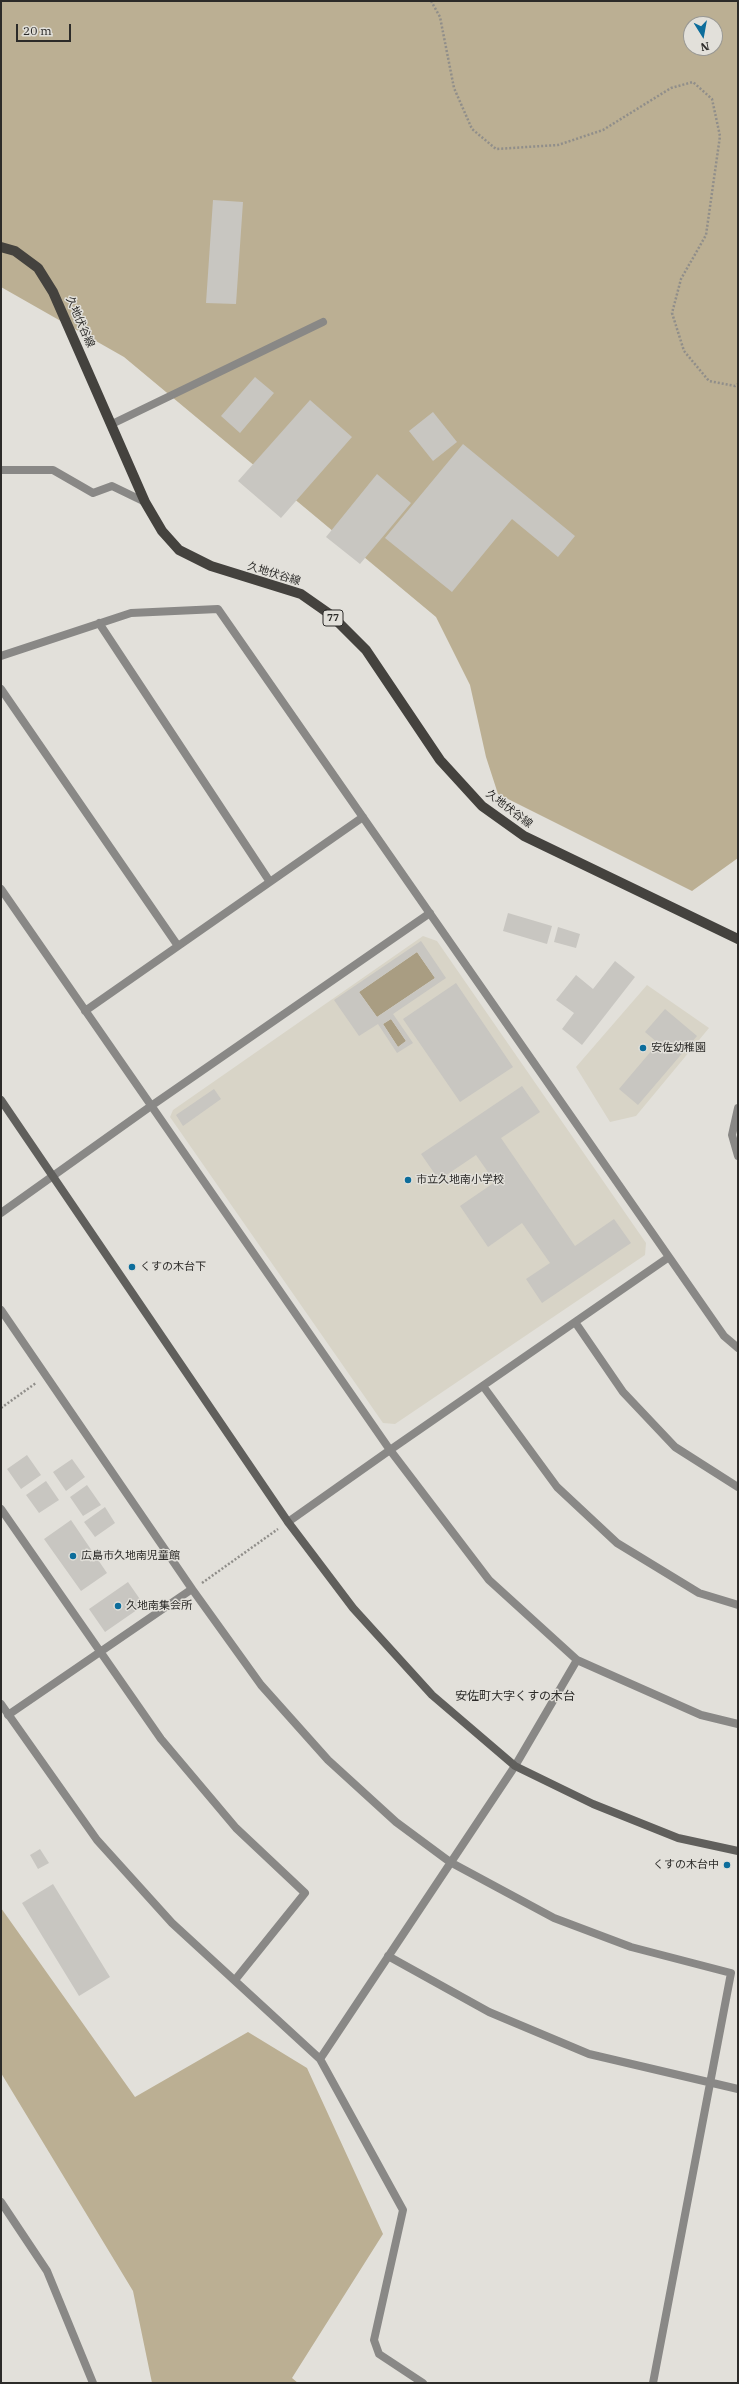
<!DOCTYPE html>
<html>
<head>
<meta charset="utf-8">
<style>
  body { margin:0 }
  #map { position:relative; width:739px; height:2384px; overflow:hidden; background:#e2e0da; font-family:"IBM Plex Serif",serif }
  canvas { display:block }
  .frame { position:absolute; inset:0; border:2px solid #2c2b29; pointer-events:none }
  .north { position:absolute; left:683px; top:16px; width:40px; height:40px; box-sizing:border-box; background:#e2e0da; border:1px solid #999893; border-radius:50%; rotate:169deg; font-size:11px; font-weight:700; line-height:16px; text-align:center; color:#2c2b29 }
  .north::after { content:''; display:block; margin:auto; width:14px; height:18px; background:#0d6d9b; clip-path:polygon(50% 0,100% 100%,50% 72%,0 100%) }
  .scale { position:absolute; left:16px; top:24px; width:55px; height:18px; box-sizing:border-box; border:2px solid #2c2b29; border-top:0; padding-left:5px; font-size:12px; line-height:14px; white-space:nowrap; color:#2c2b29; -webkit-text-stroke:3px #e2e0da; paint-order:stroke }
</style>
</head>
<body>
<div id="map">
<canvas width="739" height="2384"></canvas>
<div class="frame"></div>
<div class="north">N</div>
<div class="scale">20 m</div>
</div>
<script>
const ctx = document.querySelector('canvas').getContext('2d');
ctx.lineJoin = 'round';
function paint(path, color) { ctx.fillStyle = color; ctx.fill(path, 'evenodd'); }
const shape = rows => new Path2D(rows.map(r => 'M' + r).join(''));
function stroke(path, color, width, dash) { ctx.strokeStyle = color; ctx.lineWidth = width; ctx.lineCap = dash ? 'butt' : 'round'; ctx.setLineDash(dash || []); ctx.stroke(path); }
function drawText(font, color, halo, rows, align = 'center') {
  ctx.font = font + ' "IBM Plex Serif","Noto Sans JP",serif'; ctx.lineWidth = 3; ctx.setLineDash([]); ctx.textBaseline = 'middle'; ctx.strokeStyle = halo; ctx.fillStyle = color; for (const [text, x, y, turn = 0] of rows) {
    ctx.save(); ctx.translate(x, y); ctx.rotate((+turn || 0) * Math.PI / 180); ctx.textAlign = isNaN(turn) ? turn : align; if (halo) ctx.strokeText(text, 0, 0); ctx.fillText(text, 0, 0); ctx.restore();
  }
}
const built = shape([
  [423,936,437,941,646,1243,645,1255,395,1424,383,1423,170,1117,173,1110],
  [647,985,709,1028,636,1116,610,1122,576,1067]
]);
const forest = shape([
  [1,1,738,1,738,858,692,891,498,794,486,757,470,685,436,617,124,357,1,287],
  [691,24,715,24,715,48,691,48],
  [1,1908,135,2097,248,2032,307,2068,383,2234,292,2378,298,2383,152,2383,133,2291,1,2073]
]);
const water = shape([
  [417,952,435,978,377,1017,359,992],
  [391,1019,406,1041,398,1047,383,1024]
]);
const building = shape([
  [213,200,243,202,236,304,206,303],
  [255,377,274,393,240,433,221,416],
  [310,400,352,437,281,518,238,481],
  [433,412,457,442,433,461,409,431],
  [463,444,575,536,558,557,512,519,452,592,385,538],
  [377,474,411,503,360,564,326,537],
  [508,913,552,926,547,944,503,931],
  [558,927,580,934,576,948,554,942],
  [421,941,446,978,393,1014,413,1043,397,1053,378,1024,359,1036,334,1000],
  [417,952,435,978,377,1017,359,992],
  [391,1019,406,1041,398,1047,383,1024],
  [615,961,635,977,582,1045,562,1029,574,1013,556,1000,576,975,593,989],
  [456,983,513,1067,460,1102,403,1019],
  [665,1009,697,1036,638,1105,619,1089,658,1043,645,1032],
  [522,1086,540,1112,501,1138,575,1246,614,1219,631,1243,542,1303,526,1279,550,1263,522,1223,488,1247,460,1206,495,1182,476,1155,439,1180,421,1154],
  [214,1089,221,1099,183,1126,176,1115],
  [27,1455,41,1475,21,1489,7,1469],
  [72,1459,85,1477,66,1491,53,1472],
  [46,1481,59,1500,39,1513,26,1495],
  [87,1485,101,1505,83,1516,70,1497],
  [105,1507,115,1523,95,1537,84,1522],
  [71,1520,107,1573,81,1591,44,1539],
  [128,1582,144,1605,105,1632,89,1609],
  [40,1849,49,1863,38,1869,30,1855],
  [53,1884,110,1977,79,1996,22,1903]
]);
const path = shape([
  [431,1,440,17,454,88,472,129,496,149,558,145,603,130,671,88,693,82,712,99,720,136,706,235,681,279,672,313,684,351,709,381,735,386,738,384],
  [1,1408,36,1383],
  [202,1583,278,1529]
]);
const lane = shape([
  [112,424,323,322],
  [738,1108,732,1135,738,1156]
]);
const street = shape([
  [1,470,53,470,93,493,112,486,145,502],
  [99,623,270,882],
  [1,656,131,613,218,609,724,1336,738,1348],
  [1,689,178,946],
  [1,889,390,1450,489,1580,577,1660,701,1715,738,1724],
  [85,1011,363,817],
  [1,1213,151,1106,430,913],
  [1,1310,192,1589,261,1685,328,1760,396,1822,450,1862,554,1918,631,1947,731,1973,653,2383],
  [575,1322,623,1392,675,1447,738,1487],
  [483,1386,557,1487,617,1543,699,1593,738,1605],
  [1,1509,161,1739,236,1828,305,1893,235,1980],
  [288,1522,390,1450,669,1257],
  [1,1704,97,1840,172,1923,320,2059,403,2210,374,2340,379,2354,423,2383],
  [8,1715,192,1589],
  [388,1956,489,2012,589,2054,738,2089],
  [320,2059,515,1766,577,1660],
  [1,2202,47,2271,93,2383]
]);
const secondary = shape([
  [1,1100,288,1522,353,1608,432,1695,515,1766,593,1804,678,1838,738,1851]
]);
const primary = shape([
  [1,247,15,251,38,268,53,292,145,502,162,531,179,550,211,566,301,594,331,615,366,650,440,760,482,806,524,836,738,939]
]);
const markers = [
  [643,1048,4,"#0d6d9b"],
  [408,1180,4,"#0d6d9b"],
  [132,1267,4,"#0d6d9b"],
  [73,1556,4,"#0d6d9b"],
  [118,1606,4,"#0d6d9b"],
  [727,1865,4,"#0d6d9b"]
];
const shields = [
  [333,618,20]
];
const shieldNames = [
  ["77",333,618]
];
const streetNames = [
  ["久地伏谷線",80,322,66],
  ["久地伏谷線",274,574,17],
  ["久地伏谷線",509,809,37]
];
const poiNames = [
  ["安佐幼稚園",651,1048],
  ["市立久地南小学校",416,1180],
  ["くすの木台下",140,1267],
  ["広島市久地南児童館",81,1556],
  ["久地南集会所",126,1606],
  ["くすの木台中",719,1865,"right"]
];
const neighbourhoodNames = [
  ["安佐町大字くすの木台",515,1697]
];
paint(built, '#d8d4c7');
paint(forest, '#bbaf93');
paint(water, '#a99d82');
paint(building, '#c8c6c1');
stroke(path, '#908e8a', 2.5, [2, 2]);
stroke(lane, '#898886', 8);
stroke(street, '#898886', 8);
stroke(secondary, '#605f5c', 8);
stroke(primary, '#44423e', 10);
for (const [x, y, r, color] of markers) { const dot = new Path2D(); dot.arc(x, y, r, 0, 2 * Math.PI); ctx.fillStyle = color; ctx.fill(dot); stroke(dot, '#e2e0da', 1.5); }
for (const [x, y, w] of shields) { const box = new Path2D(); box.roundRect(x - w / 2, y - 8, w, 16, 3); ctx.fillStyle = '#e2e0da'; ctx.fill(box); stroke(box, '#2c2b29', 1); }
drawText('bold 10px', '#2c2b29', null, shieldNames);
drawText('11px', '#2c2b29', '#e2e0da', streetNames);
drawText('11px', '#2c2b29', '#e2e0da', poiNames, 'left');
drawText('12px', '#2c2b29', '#e2e0da', neighbourhoodNames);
</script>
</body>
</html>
